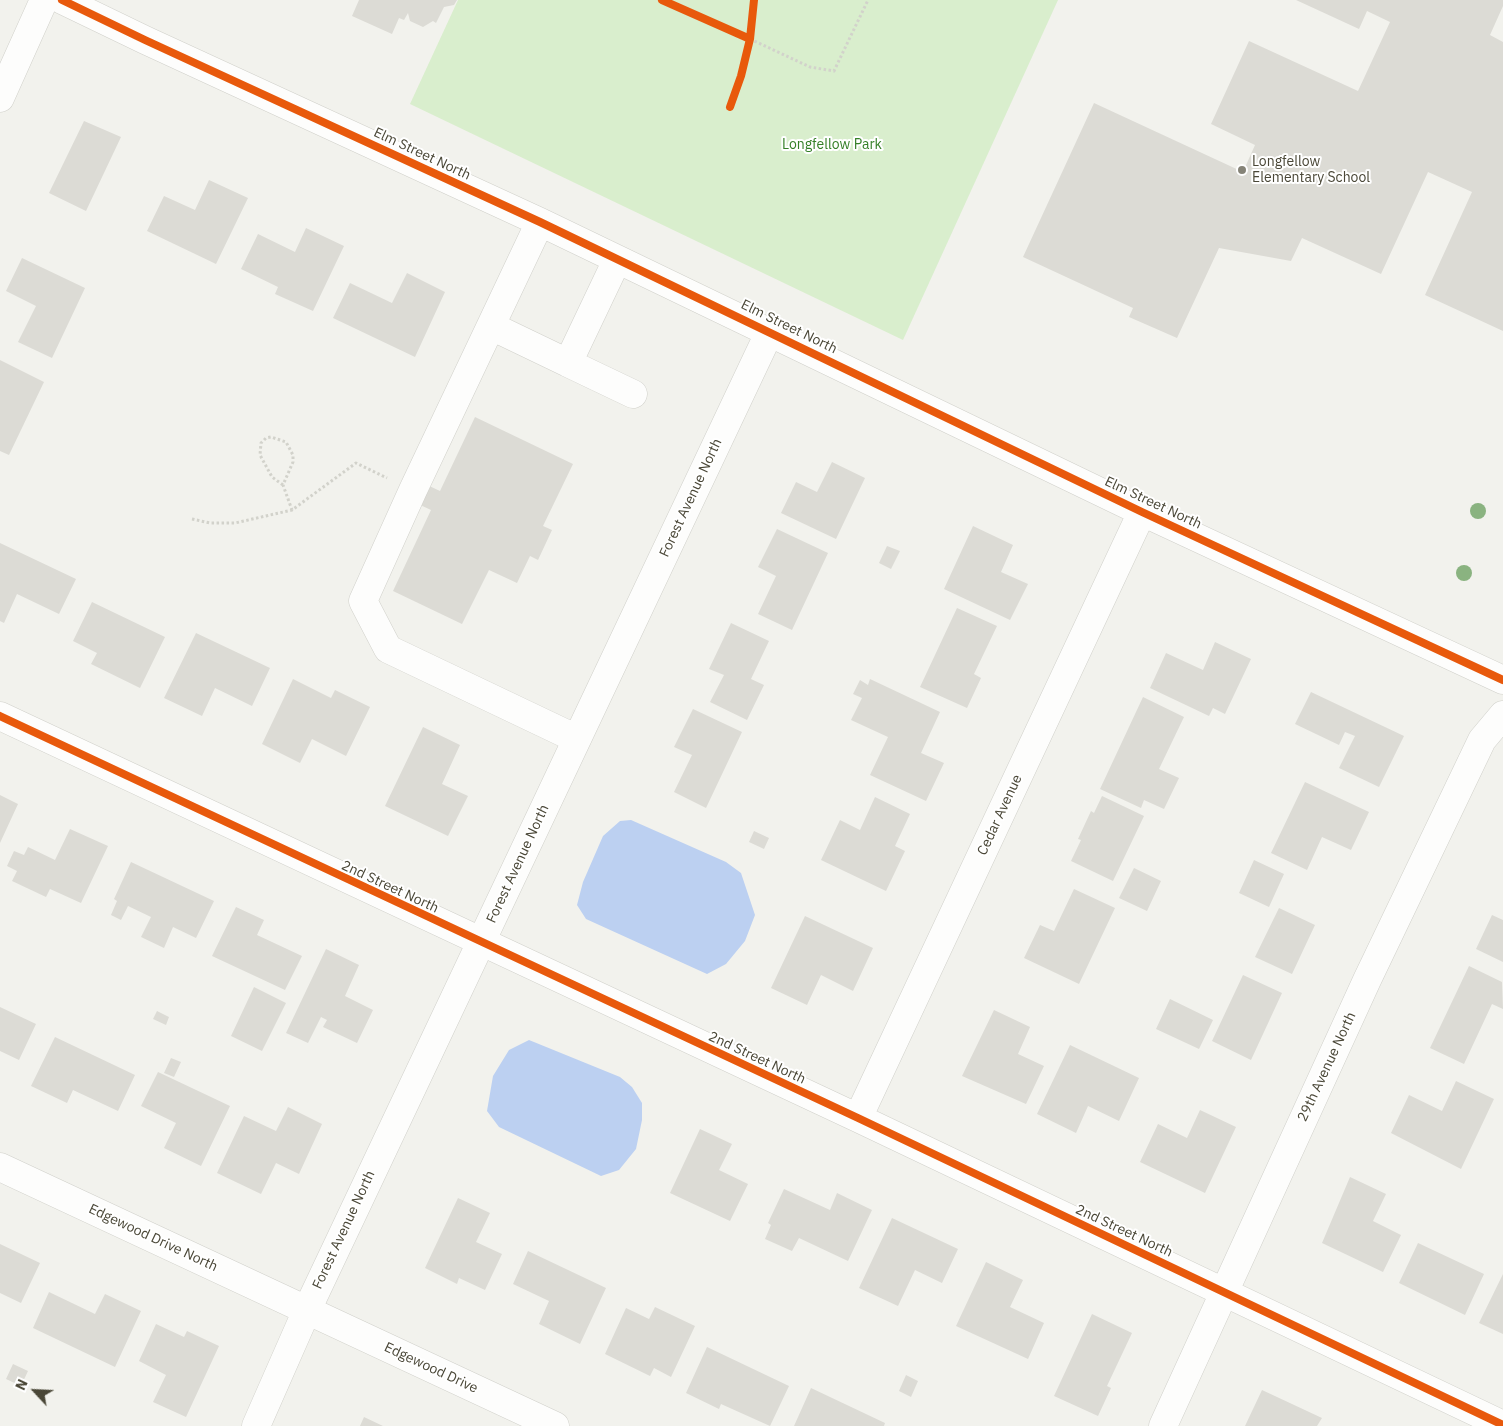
<!DOCTYPE html>
<html>
<head>
<meta charset="utf-8">
<style>
  body { margin:0 }
  #map { position:relative; width:1503px; height:1426px; overflow:hidden; background:#f2f2ed; font-family:"IBM Plex Sans",sans-serif }
  canvas { display:block }
  .north { position:absolute; left:10px; top:1366px; width:50px; height:50px; -webkit-text-stroke:4px #fff; paint-order:stroke; rotate:295deg; font-size:14px; font-weight:700; line-height:20px; text-align:center; color:#4a4737 }
  .north::after { content:''; display:block; margin:auto; width:18px; height:22px; background:#4a4737; clip-path:polygon(50% 0,100% 100%,50% 72%,0 100%) }
</style>
</head>
<body>
<div id="map">
<canvas width="1503" height="1426"></canvas>
<div class="north">N</div>
</div>
<script>
const ctx = document.querySelector('canvas').getContext('2d');
ctx.lineJoin = 'round';
function paint(path, color) { ctx.fillStyle = color; ctx.fill(path, 'evenodd'); }
const shape = rows => new Path2D(rows.map(r => 'M' + r).join(''));
function stroke(path, color, width, dash) { ctx.strokeStyle = color; ctx.lineWidth = width; ctx.lineCap = dash ? 'butt' : 'round'; ctx.setLineDash(dash || []); ctx.stroke(path); }
function drawText(font, color, halo, rows, align = 'center') {
  ctx.font = font + ' "IBM Plex Sans",sans-serif'; ctx.lineWidth = 4; ctx.setLineDash([]); ctx.textBaseline = 'middle'; ctx.strokeStyle = halo; ctx.fillStyle = color; for (const [text, x, y, turn = 0] of rows) {
    ctx.save(); ctx.translate(x, y); ctx.rotate((+turn || 0) * Math.PI / 180); ctx.textAlign = isNaN(turn) ? turn : align; if (halo) ctx.strokeText(text, 0, 0); ctx.fillText(text, 0, 0); ctx.restore();
  }
}
const green = shape([
  [458,0,1058,0,903,340,410,104]
]);
const water = shape([
  [631,820,726,862,741,873,755,915,745,941,726,964,707,974,586,919,577,905,583,882,603,836,620,821],
  [529,1040,620,1077,632,1087,642,1103,642,1120,636,1149,619,1170,601,1176,499,1127,487,1111,493,1076,509,1050]
]);
const building = shape([
  [359,0,457,0,454,5,444,7,436,23,433,21,423,27,410,21,408,13,404,20,399,18,392,34,352,16],
  [1296,0,1503,0,1503,6,1490,35,1503,42,1503,331,1425,295,1472,192,1428,172,1381,274,1302,238,1291,261,1219,248,1177,338,1129,317,1133,308,1023,257,1094,103,1243,172,1255,145,1211,124,1249,41,1358,91,1390,22,1367,11,1359,29],
  [84,121,121,137,86,211,49,193],
  [209,180,248,198,216,264,147,231,164,196,195,210],
  [306,228,344,246,313,311,275,294,278,287,241,269,258,234,295,252],
  [22,258,85,288,52,358,18,342,36,306,6,291],
  [407,273,445,292,415,357,333,318,350,283,392,303],
  [0,360,44,382,9,455,0,451],
  [475,417,573,464,543,526,552,530,538,560,530,556,517,583,489,570,462,624,393,591,431,510,416,503,425,484,440,491],
  [832,462,865,478,836,539,781,513,796,482,817,492],
  [973,526,1013,545,1001,572,1028,584,1010,620,944,589],
  [777,529,828,553,792,630,758,614,776,576,758,567],
  [0,543,76,579,59,614,17,594,4,623,0,621],
  [887,546,900,551,891,569,879,563],
  [92,602,165,637,140,688,91,664,97,653,73,641],
  [957,608,997,626,974,674,981,678,967,708,920,687],
  [731,623,769,641,751,679,764,685,747,720,710,702,724,675,709,669],
  [196,633,270,668,252,706,215,688,202,716,164,698],
  [1215,642,1251,659,1225,714,1213,708,1209,716,1150,688,1166,653,1203,670],
  [293,679,331,698,335,690,370,707,346,756,312,739,300,763,262,744],
  [870,679,940,712,921,753,944,763,926,801,870,775,888,737,851,720,862,698,853,694,860,680,868,685],
  [1311,692,1404,736,1379,787,1339,768,1355,736,1345,732,1339,745,1295,724],
  [1143,697,1184,717,1159,769,1179,778,1164,809,1144,800,1141,808,1100,789],
  [693,709,742,732,706,808,674,792,692,755,674,747],
  [423,727,460,745,442,784,468,796,448,836,385,806],
  [1305,782,1369,812,1351,850,1322,837,1307,870,1271,853],
  [0,795,18,804,0,843],
  [1102,796,1144,816,1113,881,1071,861,1081,840,1078,839,1091,811,1094,813],
  [875,797,910,814,895,846,905,851,886,891,821,860,840,820,860,830],
  [70,829,108,846,81,903,50,889,46,897,12,881,17,871,7,866,14,851,24,855,28,847,55,860],
  [754,831,769,838,764,849,749,842],
  [1254,860,1284,874,1269,907,1239,893],
  [131,862,214,901,196,938,173,927,164,948,141,937,151,917,128,906,121,920,111,915,117,901,114,899],
  [1134,868,1161,881,1147,911,1119,898],
  [1074,889,1115,908,1079,984,1024,958,1040,925,1054,931],
  [236,907,264,920,257,935,302,956,285,990,212,956],
  [1279,908,1315,925,1292,974,1255,957],
  [1492,915,1503,920,1503,962,1476,949],
  [805,916,873,948,853,991,821,975,807,1005,771,988],
  [326,949,359,965,345,996,373,1010,357,1043,323,1027,327,1020,321,1017,308,1043,286,1033],
  [1469,966,1502,982,1503,1009,1492,1004,1464,1064,1430,1048],
  [1243,975,1282,993,1251,1060,1212,1041],
  [254,987,286,1003,262,1051,231,1036],
  [1170,999,1213,1020,1199,1049,1156,1029],
  [0,1007,36,1024,19,1060,0,1051],
  [994,1010,1030,1027,1018,1054,1044,1066,1026,1104,962,1076],
  [157,1011,169,1017,166,1025,153,1019],
  [55,1037,135,1075,118,1111,73,1090,67,1103,31,1086],
  [1070,1045,1139,1078,1119,1121,1088,1106,1076,1133,1037,1114],
  [171,1058,181,1062,174,1077,164,1073],
  [158,1072,230,1106,201,1166,164,1148,176,1123,141,1106],
  [1456,1081,1494,1099,1461,1169,1391,1133,1409,1095,1442,1111],
  [288,1107,322,1124,299,1174,276,1163,261,1194,217,1173,244,1116,276,1131],
  [1200,1110,1236,1127,1205,1193,1140,1162,1158,1124,1187,1138],
  [700,1129,732,1144,719,1170,748,1184,730,1221,670,1193],
  [1350,1177,1386,1194,1373,1221,1401,1235,1383,1272,1322,1243],
  [784,1189,830,1210,837,1193,872,1210,848,1261,799,1238,792,1251,765,1239,771,1225,768,1223],
  [458,1198,490,1213,476,1242,502,1254,485,1290,459,1278,457,1284,425,1268],
  [892,1218,958,1249,942,1283,915,1270,898,1306,859,1288],
  [1418,1243,1484,1274,1465,1315,1399,1283],
  [0,1244,40,1263,21,1303,0,1293],
  [528,1251,606,1288,580,1344,539,1324,549,1301,513,1284],
  [986,1262,1023,1280,1010,1307,1044,1323,1028,1359,956,1326],
  [1503,1274,1503,1334,1479,1323],
  [49,1292,95,1314,105,1294,141,1311,115,1367,33,1328],
  [655,1307,695,1326,671,1377,654,1368,650,1376,605,1354,626,1308,649,1319],
  [1092,1314,1132,1333,1107,1386,1111,1388,1098,1416,1054,1396],
  [156,1324,184,1337,187,1331,219,1346,186,1417,153,1402,166,1375,139,1361],
  [707,1347,789,1386,770,1426,721,1404,719,1409,686,1393],
  [13,1364,28,1371,21,1386,6,1379],
  [906,1375,918,1381,911,1397,899,1391],
  [811,1388,885,1423,884,1426,794,1426],
  [1262,1390,1322,1418,1317,1426,1245,1426],
  [364,1417,383,1426,360,1426]
]);
const path = shape([
  [750,39,810,67,834,71,868,0],
  [283,485,272,477,260,455,261,443,266,438,271,437,286,442,293,455,293,462,283,485,292,510],
  [192,519,210,523,235,523,292,510,356,463,387,478]
]);
const minor = shape([
  [62,0,145,40,540,222,1142,512,1503,680],
  [0,98,44,0],
  [540,222,413,490,363,601,388,649,577,739],
  [491,326,568,363,617,260],
  [568,363,633,394],
  [0,716,858,1118,1503,1425],
  [858,1118,1142,512],
  [0,1167,555,1426],
  [256,1426,307,1310,770,331],
  [1163,1426,1367,980,1482,740,1503,715]
]);
const cycleway = shape([
  [62,0,145,40,540,222,1142,512,1503,680],
  [662,0,750,39],
  [730,107,741,76,750,39,754,0],
  [0,716,858,1118,1503,1425]
]);
const trees = [
  [1478,511],
  [1464,573]
];
const markers = [
  [1242,170,5,"#858377"]
];
const parkNames = [
  ["Longfellow Park",832,145]
];
const streetNames = [
  ["Elm Street North",422,154,25],
  ["Elm Street North",789,327,26],
  ["Forest Avenue North",691,498,-65],
  ["Elm Street North",1153,503,25],
  ["Cedar Avenue",1000,815,-65],
  ["Forest Avenue North",518,864,-65],
  ["2nd Street North",390,887,25],
  ["2nd Street North",757,1058,25],
  ["29th Avenue North",1327,1067,-65],
  ["Forest Avenue North",344,1230,-65],
  ["2nd Street North",1124,1231,25],
  ["Edgewood Drive North",153,1238,25],
  ["Edgewood Drive",431,1368,25]
];
const poiNames = [
  ["Longfellow",1252,162],
  ["Elementary School",1252,178]
];
paint(green, '#d9eecd');
paint(water, '#bcd0f1');
paint(building, '#dcdbd5');
stroke(minor, '#d0d0ca', 29);
stroke(path, '#d2d2cb', 3, [2.5, 2.5]);
stroke(minor, '#fdfdfc', 28);
stroke(cycleway, '#e8590c', 8);
ctx.fillStyle = '#8ab380';
for (const [x, y] of trees) { ctx.beginPath(); ctx.arc(x, y, 8, 0, 2 * Math.PI); ctx.fill(); }
for (const [x, y, r, color] of markers) { const dot = new Path2D(); dot.arc(x, y, r, 0, 2 * Math.PI); ctx.fillStyle = color; ctx.fill(dot); stroke(dot, '#fff', 2); }
drawText('14px', '#347f27', '#fff', parkNames);
drawText('14px', '#4a4737', '#fff', streetNames);
drawText('14px', '#4a4737', '#fff', poiNames, 'left');
</script>
</body>
</html>
